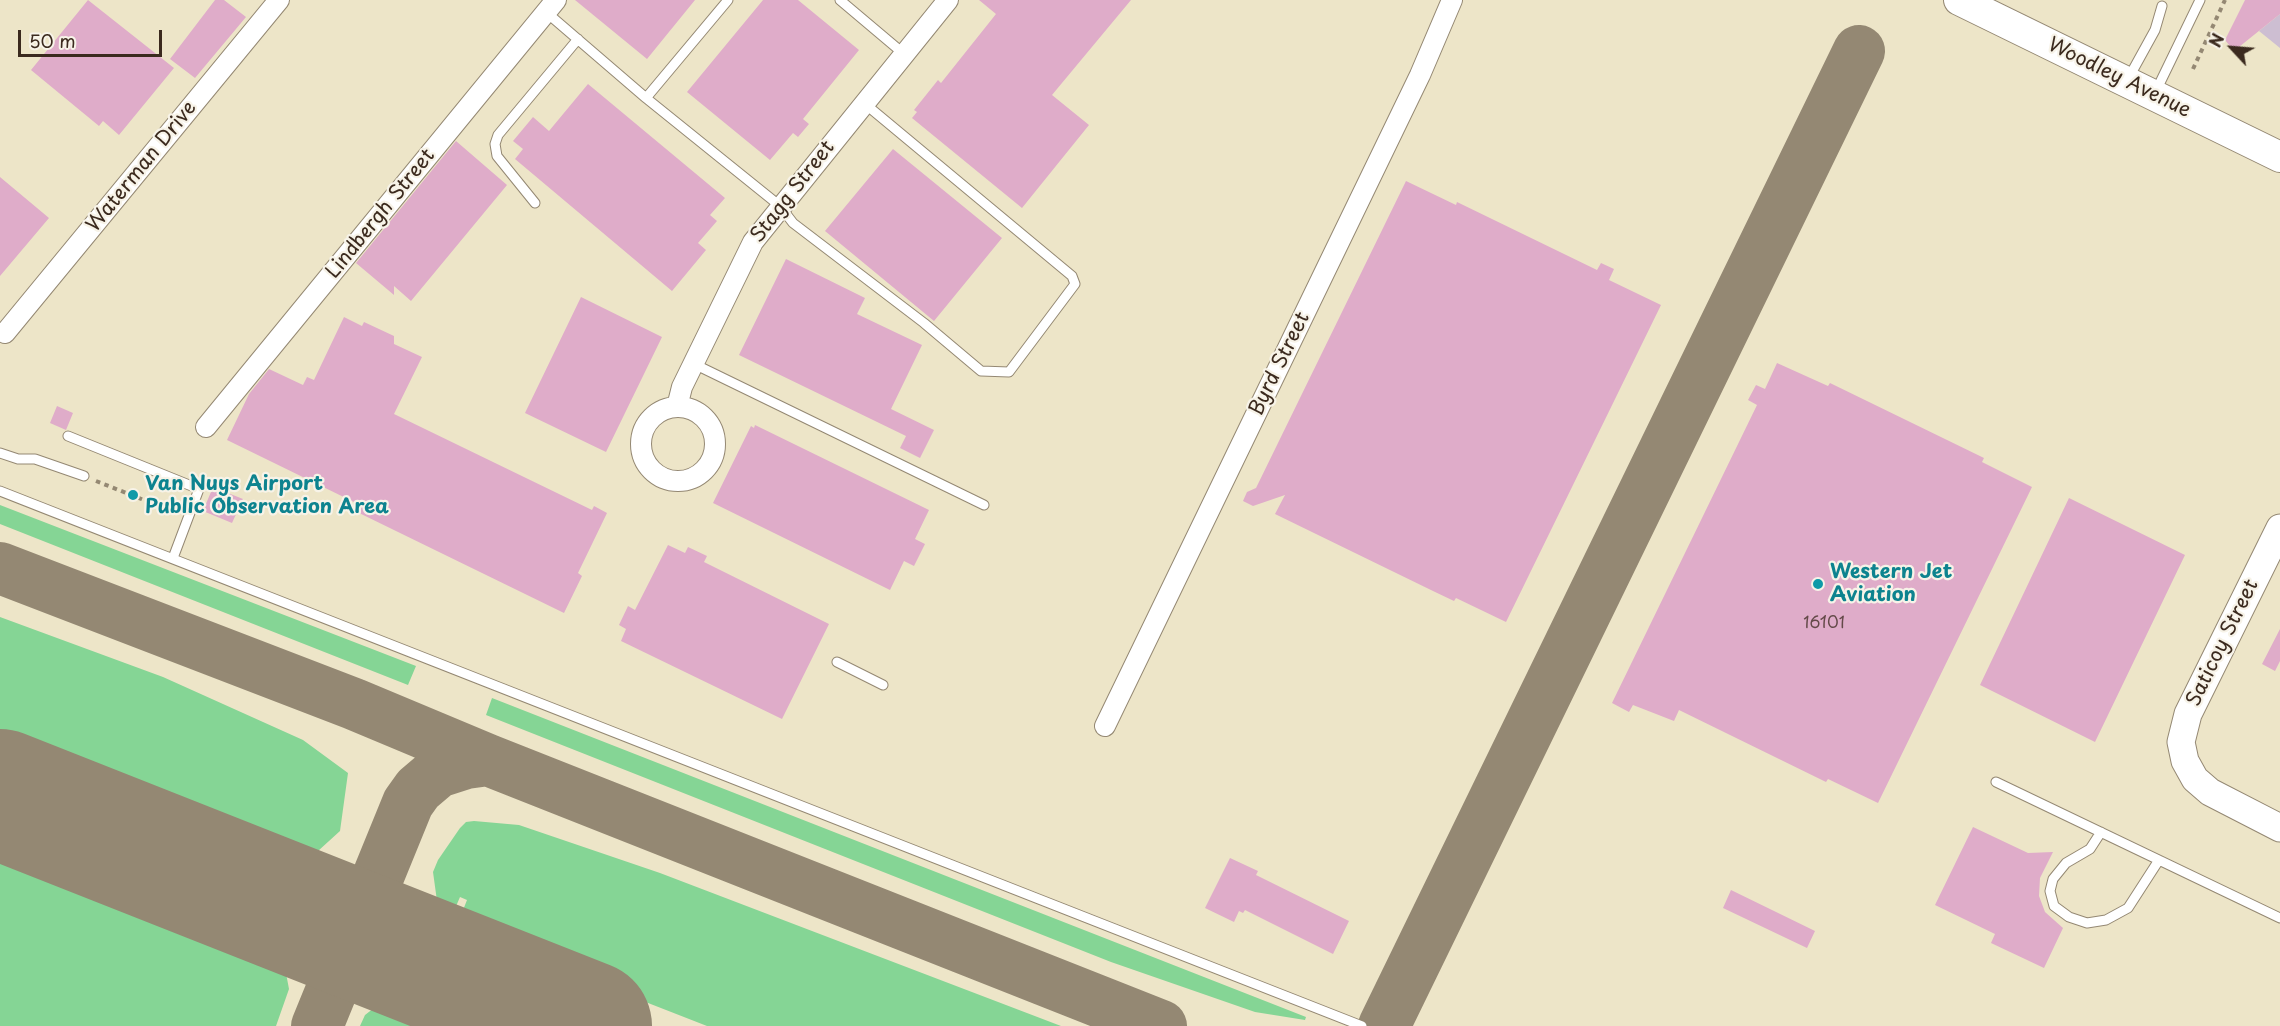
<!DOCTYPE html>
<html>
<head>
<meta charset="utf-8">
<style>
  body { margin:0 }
  #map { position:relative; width:2280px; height:1026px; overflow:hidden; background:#ede5c8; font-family:"Playpen Sans",sans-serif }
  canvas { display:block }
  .north { position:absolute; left:2202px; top:18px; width:60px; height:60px; -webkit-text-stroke:4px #f7f3e8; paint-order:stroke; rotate:296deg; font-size:16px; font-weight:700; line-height:24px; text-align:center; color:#3b2a1e }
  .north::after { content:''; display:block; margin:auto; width:21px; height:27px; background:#3b2a1e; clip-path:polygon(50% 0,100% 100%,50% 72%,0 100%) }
  .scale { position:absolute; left:18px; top:30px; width:144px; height:27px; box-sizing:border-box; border:3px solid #3b2a1e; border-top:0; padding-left:8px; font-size:18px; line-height:21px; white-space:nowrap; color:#3b2a1e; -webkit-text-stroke:4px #f7f3e8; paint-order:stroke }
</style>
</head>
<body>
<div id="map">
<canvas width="2280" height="1026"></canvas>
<div class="north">N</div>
<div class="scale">50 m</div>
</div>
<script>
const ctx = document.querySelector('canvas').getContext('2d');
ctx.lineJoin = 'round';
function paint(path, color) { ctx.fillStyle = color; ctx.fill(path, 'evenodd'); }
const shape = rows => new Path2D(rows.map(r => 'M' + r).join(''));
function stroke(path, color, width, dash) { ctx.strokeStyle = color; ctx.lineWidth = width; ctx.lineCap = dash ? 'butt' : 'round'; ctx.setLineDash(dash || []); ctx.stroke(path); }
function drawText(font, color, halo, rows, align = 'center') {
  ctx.font = font + ' "Playpen Sans",sans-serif'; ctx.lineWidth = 4.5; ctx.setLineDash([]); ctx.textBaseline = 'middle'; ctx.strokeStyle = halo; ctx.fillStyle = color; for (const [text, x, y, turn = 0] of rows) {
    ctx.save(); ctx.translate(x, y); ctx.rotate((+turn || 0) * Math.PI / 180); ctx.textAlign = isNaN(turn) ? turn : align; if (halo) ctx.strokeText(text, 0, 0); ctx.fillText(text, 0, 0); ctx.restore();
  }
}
const industrial = shape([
  [2280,14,2280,48,2259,31]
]);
const green = shape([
  [0,505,416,666,408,685,0,524],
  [0,617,163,677,303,740,348,773,340,831,318,851,300,857,288,855,285,861,0,748],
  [492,698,1306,1017,1305,1020,1255,1012,1111,962,486,715],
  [474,821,519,825,660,873,1061,1026,707,1026,456,928,467,900,460,897,451,918,437,901,433,872,438,860,460,828,466,822],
  [0,843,271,951,270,954,285,968,289,989,276,1026,0,1026],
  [392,1004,414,1006,466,1026,360,1026,365,1015,374,1008]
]);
const taxiway = shape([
  [0,568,354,704,488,760,1161,1026],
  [301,913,323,917,348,915,359,908,369,894],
  [336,978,343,964,357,952,375,948,403,953],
  [317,1026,408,803,418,789,438,772,466,763,488,760],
  [1384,1026,1859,51]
]);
const runway = shape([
  [0,794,587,1026]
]);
const building = shape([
  [88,0,174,68,119,135,103,121,99,126,31,70],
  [215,0,224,0,246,17,195,78,170,59],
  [575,0,695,0,647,59],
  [763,0,798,0,859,50,803,119,809,124,798,137,793,133,770,160,687,92],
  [979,0,1131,0,1052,95,1089,125,1022,208,912,118,917,112,914,110,938,80,941,83,996,14],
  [2245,0,2280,0,2280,14,2234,51,2225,40],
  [588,84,725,198,710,215,717,221,698,243,706,250,672,291,515,159,523,149,513,141,533,117,549,131],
  [456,141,507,185,411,301,394,286,394,295,356,263],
  [893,149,1002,238,934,321,825,231],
  [0,177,49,218,0,276],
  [1406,181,1456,205,1457,202,1597,270,1601,263,1614,269,1609,280,1661,305,1506,622,1456,598,1454,601,1433,591,1275,514,1285,495,1253,506,1243,501,1247,492,1256,488],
  [786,259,865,298,857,314,922,345,891,409,934,430,920,458,900,448,906,436,739,355],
  [581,297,662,337,606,452,525,413],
  [344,317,362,326,364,322,394,336,394,344,422,357,394,414,592,510,594,506,607,513,578,573,582,576,564,613,355,511,358,504,227,440,249,394,269,369,303,385,307,377,314,380],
  [1777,363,1828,386,1830,383,1984,458,1982,462,2032,487,1878,803,1828,779,1826,782,1679,710,1674,721,1633,705,1629,712,1612,703,1757,405,1748,400,1756,385,1765,389],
  [57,406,73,413,66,430,50,423],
  [755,425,929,510,915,539,925,544,914,566,904,561,890,590,713,503,751,426,754,428],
  [213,487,243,499,232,523,203,511],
  [2069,498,2185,555,2095,742,1980,685],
  [668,545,685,553,688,547,707,556,704,562,829,624,782,719,621,641,626,629,619,625,628,606,635,610],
  [2280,629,2280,661,2275,671,2262,664],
  [1973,827,2028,853,2053,852,2040,878,2039,896,2045,912,2063,928,2044,968,1991,943,1995,934,1935,905],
  [1230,858,1258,871,1256,875,1349,921,1333,954,1245,910,1243,913,1239,911,1234,922,1205,908],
  [1731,890,1815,931,1807,948,1723,908]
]);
const path = shape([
  [2193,69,2225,0],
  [96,481,159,506]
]);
const lane = shape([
  [728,0,646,98,780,206,793,223,924,323,981,371,1009,372,1075,284,1072,276,864,103],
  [840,0,904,54],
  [546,12,646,98],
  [2128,79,2155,30,2162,6],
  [2155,93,2200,0],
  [535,203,497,156,495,144,498,135,578,39],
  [692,363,984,505],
  [68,436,199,489,173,558],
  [0,453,18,459,35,459,84,476],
  [0,491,1362,1026],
  [837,662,883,685],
  [1996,782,2280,918],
  [2101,832,2090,849,2066,863,2053,879,2050,891,2054,906,2069,917,2087,923,2106,920,2128,908,2159,860]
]);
const street = shape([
  [5,333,279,0],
  [677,407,682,387,753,242,948,0],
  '641 444a37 37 0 1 1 74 0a37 37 0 1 1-74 0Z',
  [206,427,556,0],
  [1105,726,1420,75,1452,0]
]);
const secondary = shape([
  [2280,528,2188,714,2181,742,2185,761,2195,779,2210,792,2280,828]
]);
const primary = shape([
  [1959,0,2280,157]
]);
const markers = [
  [133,495,6,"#0f9aa8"],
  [1818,584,6,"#0f9aa8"]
];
const numberNames = [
  ["16101",1824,624]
];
const streetNames = [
  ["Woodley Avenue",2119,78,26],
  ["Waterman Drive",142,167,-51],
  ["Stagg Street",793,192,-52],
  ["Lindbergh Street",381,214,-51],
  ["Byrd Street",1280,364,-64],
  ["Saticoy Street",2223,643,-64]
];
const cultureNames = [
  ["Van Nuys Airport",145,484],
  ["Public Observation Area",145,507],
  ["Western Jet",1830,572],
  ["Aviation",1830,595]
];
paint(industrial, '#cdbed2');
paint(green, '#85d595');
stroke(taxiway, '#948873', 52);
stroke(runway, '#948873', 130);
paint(building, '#dfacc9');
stroke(lane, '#948873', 11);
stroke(street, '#948873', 22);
stroke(secondary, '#948873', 29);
stroke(primary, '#948873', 32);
stroke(path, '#948873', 4, [4.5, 4.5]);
stroke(lane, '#fff', 9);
stroke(street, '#fff', 20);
stroke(secondary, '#fff', 27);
stroke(primary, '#fff', 30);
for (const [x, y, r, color] of markers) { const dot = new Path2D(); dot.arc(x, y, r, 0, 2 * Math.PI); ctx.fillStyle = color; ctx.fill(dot); stroke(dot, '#f7f3e8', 2); }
drawText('16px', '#644a49', null, numberNames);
drawText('20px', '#3b2a1e', '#f7f3e8', streetNames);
drawText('bold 20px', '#0d838f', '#f7f3e8', cultureNames, 'left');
</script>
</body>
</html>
